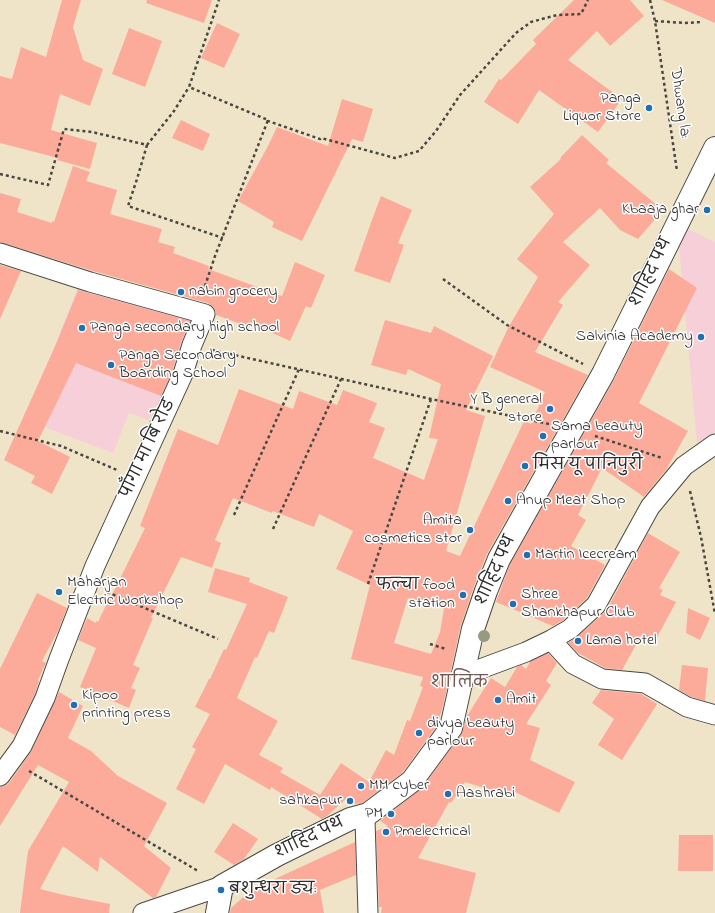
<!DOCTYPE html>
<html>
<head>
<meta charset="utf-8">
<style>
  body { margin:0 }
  canvas { display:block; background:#efe4c7 }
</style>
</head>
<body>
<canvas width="715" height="913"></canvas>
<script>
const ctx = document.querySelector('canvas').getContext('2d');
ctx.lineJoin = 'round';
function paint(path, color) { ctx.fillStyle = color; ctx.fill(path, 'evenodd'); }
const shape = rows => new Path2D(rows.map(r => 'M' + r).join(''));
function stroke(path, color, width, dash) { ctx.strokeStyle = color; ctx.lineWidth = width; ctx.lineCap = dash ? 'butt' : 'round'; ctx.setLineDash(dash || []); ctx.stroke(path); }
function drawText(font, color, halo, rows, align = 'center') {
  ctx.font = font + ' "Indie Flower","Playpen Sans Deva",sans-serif'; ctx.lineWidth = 3; ctx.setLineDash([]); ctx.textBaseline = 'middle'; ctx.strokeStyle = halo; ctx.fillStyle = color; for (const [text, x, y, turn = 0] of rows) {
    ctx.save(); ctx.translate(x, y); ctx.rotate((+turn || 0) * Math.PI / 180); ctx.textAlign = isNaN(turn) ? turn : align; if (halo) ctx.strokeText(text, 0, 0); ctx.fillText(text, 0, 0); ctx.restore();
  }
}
const built = shape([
  [677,224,715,242,715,432,697,443],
  [81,280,197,317,189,344,173,368,162,396,148,420,129,413,113,453,49,429,23,415,27,410,49,361]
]);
const building = shape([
  [62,0,81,0,73,27,83,60,103,69,90,106,60,94,51,130,97,143,90,169,57,160,58,158,0,143,0,76,12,79,21,47,46,57],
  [147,0,212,0,204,23,146,3],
  [574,0,630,0,644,16,610,46,597,31,568,60,622,99,598,132,539,90,518,124,484,102,499,79,501,80,536,44,533,40],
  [662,0,715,0,715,23],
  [217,23,240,34,224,68,201,58],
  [129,28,162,41,145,87,112,74],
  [342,99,373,109,363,142,352,139,302,241,272,227,274,222,238,201,268,146,277,127,328,146],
  [181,120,210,134,203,151,172,138],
  [582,135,609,160,606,163,663,210,638,239,620,230,600,208,563,242,590,265,558,302,563,305,535,352,588,375,487,554,474,586,461,625,442,710,436,727,403,772,362,803,356,804,347,798,327,816,322,819,271,787,270,790,225,764,204,804,176,789,196,749,192,747,210,714,195,707,209,679,210,679,224,649,226,650,247,604,208,592,215,568,250,578,249,582,288,597,274,633,269,631,257,658,255,657,237,698,278,721,259,755,283,768,280,772,320,795,341,763,369,782,386,750,394,755,407,720,410,721,423,687,420,686,423,677,351,659,370,585,336,569,353,531,319,514,314,527,273,511,272,513,233,498,215,540,221,543,212,568,181,557,151,618,153,618,133,665,140,668,131,688,136,690,129,708,80,687,96,648,78,640,87,618,96,623,96,621,98,622,109,599,110,599,145,528,140,526,178,429,218,445,239,389,293,409,299,391,337,405,343,390,377,403,369,422,385,428,373,458,424,480,438,439,429,438,441,384,408,369,406,375,371,365,385,320,431,333,434,326,493,356,466,410,485,416,446,551,460,556,524,421,531,424,545,392,490,367,508,328,538,277,517,259,554,214,530,187,561,159,560,158],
  [408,598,444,609,440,632,431,654,394,643],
  [73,166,90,172,86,181,117,190,110,214,162,229,158,242,175,247,173,253,209,266,208,269,282,296,295,262,325,275,311,308,306,306,290,341,253,324,252,328,216,315,216,312,213,307,208,303,93,271,0,242,0,193,21,199,17,212,52,223,52,221,54,222],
  [381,196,412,210,398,243,404,245,390,283,354,271,372,220],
  [0,265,21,271,0,319],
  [669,269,697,288,639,403,688,431,666,470,644,497,602,468,578,515,586,520,571,546,605,565,587,598,563,620,553,626,496,602,510,564,614,380],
  [78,290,190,321,181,342,171,375,161,396,76,363,38,441,70,457,52,494,31,483,35,476,4,460,56,344],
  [648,533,680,552,659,588,663,590,660,595,676,602,655,641,642,634,622,670,605,668,578,653,568,643,577,637,606,611],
  [37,593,67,608,58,631,42,661,46,663,38,680,39,681,35,694,15,735,0,727,0,669],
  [688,608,710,618,700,640,686,633],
  [548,653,557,663,546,681,551,685,526,724,540,728,530,760,575,782,559,813,515,792,513,797,465,782,451,803,449,802,418,858,476,873,466,913,381,913,382,907,379,907,376,831,388,826,380,821,422,788,461,735,467,716,491,678,505,687,517,667,521,665,526,669,530,662],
  [682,665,708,668,705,701,691,697,679,690],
  [601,690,641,694,657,704,622,760,598,745,614,719,592,703],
  [59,692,83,706,68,738,91,751,118,776,167,803,144,846,171,868,156,897,153,898,100,857,98,872,63,846,40,889,64,895,110,904,109,913,20,913,28,851,69,782,38,765,0,826,0,787,5,786,9,783,31,752],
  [233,823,258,839,244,859,234,865,214,852],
  [679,835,713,835,713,871,678,871],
  [355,842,356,875,320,890,324,913,230,913,231,908,251,890]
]);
const path = shape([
  [650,0,655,21,677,171],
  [655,21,685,23,702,22],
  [268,120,268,121,320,139,321,138,395,158,419,151,436,131,460,95,516,33,531,22,557,15,581,14,588,0],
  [147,145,137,179,128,206,223,238],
  [0,174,48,185,64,129,92,132,147,145,174,111,189,87],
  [443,279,507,325,583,364],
  [203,292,215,256,268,120,189,87,219,0],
  [212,350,431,399,549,424],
  [0,431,61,446,117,470],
  [595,436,662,458],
  [690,491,701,537,715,614],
  [234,515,299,369],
  [273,529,341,379],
  [368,584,431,399],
  [107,592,218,639],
  [430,644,446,649],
  [29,771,198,871]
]);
const minor = shape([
  [0,253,90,282,205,314,192,345,183,374,95,566,59,659,45,698,22,746,0,776],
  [551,640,573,664,602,679,645,683,687,707,715,715],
  [464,675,526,652,551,640,570,629,596,605,650,507,684,466,715,444],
  [143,913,222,886],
  [368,913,365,820,368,814]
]);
const tertiary = shape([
  [217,913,222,886,277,855,350,819,368,814,412,781,451,728,473,629,486,591,499,559,603,374,715,148]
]);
const trees = [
  [484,636]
];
const markers = [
  [649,108,4,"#1f6fb2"],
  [707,210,4,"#1f6fb2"],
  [181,292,4,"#1f6fb2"],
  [82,328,4,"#1f6fb2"],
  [701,337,4,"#1f6fb2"],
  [111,365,4,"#1f6fb2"],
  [550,409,4,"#1f6fb2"],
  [543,436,4,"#1f6fb2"],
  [525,466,4,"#1f6fb2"],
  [508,501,4,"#1f6fb2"],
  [470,530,4,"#1f6fb2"],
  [527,555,4,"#1f6fb2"],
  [59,592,4,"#1f6fb2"],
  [463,595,4,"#1f6fb2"],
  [513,604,4,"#1f6fb2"],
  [578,641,4,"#1f6fb2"],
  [498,700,4,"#1f6fb2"],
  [74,705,4,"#1f6fb2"],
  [419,733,4,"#1f6fb2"],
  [361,786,4,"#1f6fb2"],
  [448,794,4,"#1f6fb2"],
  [350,801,4,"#1f6fb2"],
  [391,814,4,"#1f6fb2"],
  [386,832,4,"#1f6fb2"],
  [221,890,4,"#1f6fb2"]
];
const poiNames = [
  ["Panga",641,99,"right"],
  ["Liquor Store",641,117,"right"],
  ["Kbaaja ghar",699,210,"right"],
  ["nabin grocery",189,292],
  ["Panga secondary high school",90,328],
  ["Salvinia Academy",693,337,"right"],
  ["Panga Secondary",119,356],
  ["Boarding School",119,374],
  ["Y B general",542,400,"right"],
  ["store",542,418,"right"],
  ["Sama beauty",551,427],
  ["parlour",551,445],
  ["मिस यू पानिपुरी",533,466],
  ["Anup Meat Shop",516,501],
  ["Amita",462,521,"right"],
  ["cosmetics stor",462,539,"right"],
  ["Martin Icecream",535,555],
  ["Maharjan",67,583],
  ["Electric Workshop",67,601],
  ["फल्चा food",455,586,"right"],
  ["station",455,604,"right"],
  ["Shree",521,595],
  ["Shankhapur Club",521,613],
  ["Lama hotel",586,641],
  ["Kipoo",82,696],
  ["printing press",82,714],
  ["Amit",506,700],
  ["divya beauty",427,724],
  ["parlour",427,742],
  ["MM cyber",369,786],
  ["Aashrabi",456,794],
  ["sahkapur",342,801,"right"],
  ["PM",383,814,"right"],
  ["Pmelectrical",394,832],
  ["बशुन्धरा ड्य:",229,890]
];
const streetNames = [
  ["Dhwang la:",679,103,82],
  ["शाहिद पथ",652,273,-64],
  ["पाँगा मा बि रोड",149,449,-65],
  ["शाहिद पथ",497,571,-66],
  ["शाहिद पथ",310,839,-26]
];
const neighbourhoodNames = [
  ["शालिक",459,684]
];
paint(built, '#f6cfd8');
paint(building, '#fcab9a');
stroke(minor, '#484742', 21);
stroke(tertiary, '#484742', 24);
stroke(path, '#484742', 2.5, [3, 3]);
stroke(minor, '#fff', 19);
stroke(tertiary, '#fff', 22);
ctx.fillStyle = '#959a80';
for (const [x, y] of trees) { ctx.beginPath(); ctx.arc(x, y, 6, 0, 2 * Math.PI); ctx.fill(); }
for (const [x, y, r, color] of markers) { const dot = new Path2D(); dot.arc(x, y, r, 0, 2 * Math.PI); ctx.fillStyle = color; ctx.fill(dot); stroke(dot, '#fff', 1.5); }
drawText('16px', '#2b2b2b', '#fff', poiNames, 'left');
drawText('16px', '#2b2b2b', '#fff', streetNames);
drawText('17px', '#745852', '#fff', neighbourhoodNames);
</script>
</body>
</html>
